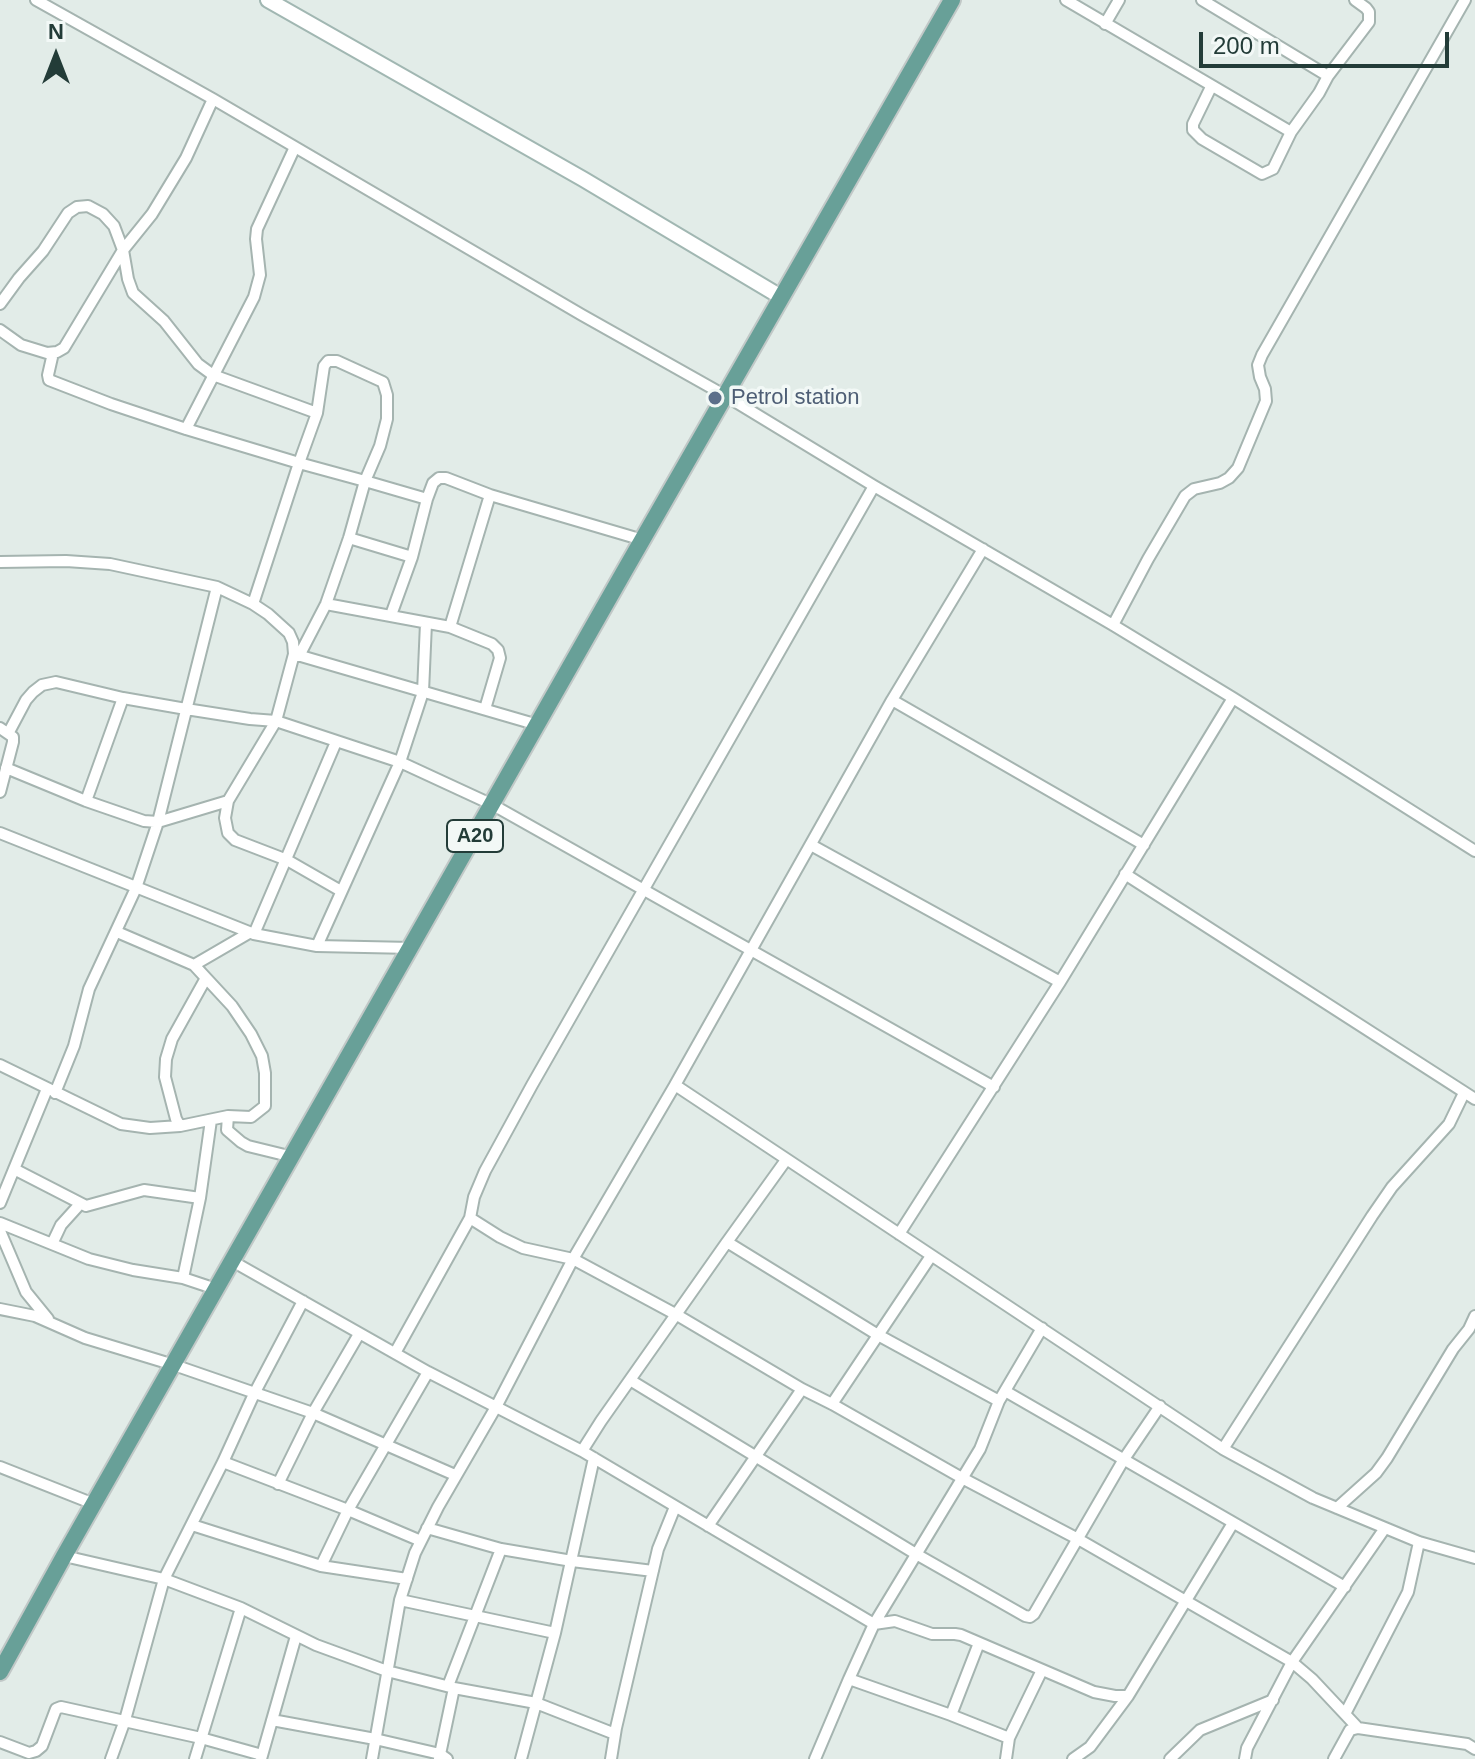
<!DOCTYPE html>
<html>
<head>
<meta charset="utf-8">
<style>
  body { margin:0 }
  #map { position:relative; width:1475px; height:1759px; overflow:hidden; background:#e2ece8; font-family:Helvetica,sans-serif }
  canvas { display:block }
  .north { position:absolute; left:16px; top:16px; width:80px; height:80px; -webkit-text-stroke:6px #f2f8f6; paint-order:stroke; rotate:0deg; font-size:22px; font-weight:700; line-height:32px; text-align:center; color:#233c38 }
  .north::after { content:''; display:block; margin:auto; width:28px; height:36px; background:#233c38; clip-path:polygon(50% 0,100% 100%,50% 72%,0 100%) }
  .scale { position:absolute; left:1199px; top:32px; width:250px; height:36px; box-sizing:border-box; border:4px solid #233c38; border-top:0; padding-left:10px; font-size:24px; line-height:28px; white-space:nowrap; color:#233c38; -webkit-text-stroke:6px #f2f8f6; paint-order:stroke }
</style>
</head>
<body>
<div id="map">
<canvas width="1475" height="1759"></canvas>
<div class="north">N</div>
<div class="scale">200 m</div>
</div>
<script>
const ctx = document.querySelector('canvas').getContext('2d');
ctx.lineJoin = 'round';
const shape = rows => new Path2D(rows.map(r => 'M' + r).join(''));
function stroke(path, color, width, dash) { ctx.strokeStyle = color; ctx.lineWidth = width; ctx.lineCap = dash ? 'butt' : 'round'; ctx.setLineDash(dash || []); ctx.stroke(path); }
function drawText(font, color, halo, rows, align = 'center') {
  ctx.font = font + ' Helvetica,sans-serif'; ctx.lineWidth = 7; ctx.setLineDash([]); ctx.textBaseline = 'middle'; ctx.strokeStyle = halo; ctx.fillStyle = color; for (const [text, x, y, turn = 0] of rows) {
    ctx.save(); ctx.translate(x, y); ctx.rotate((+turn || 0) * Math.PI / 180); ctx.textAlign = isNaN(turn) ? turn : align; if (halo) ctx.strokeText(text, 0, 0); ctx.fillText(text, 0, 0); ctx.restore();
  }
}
const street = shape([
  [36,0,213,99,582,315,726,396,874,486,1113,625,1233,698,1475,851],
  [1066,0,1291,132],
  [1202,0,1328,76,1319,93,1291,132,1273,169,1262,174,1202,139,1193,130,1193,124,1211,87],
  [1105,24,1119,0],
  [1328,76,1369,22,1369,12,1366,8,1355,0],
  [0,304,19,278,43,251,68,213,77,207,88,206,103,214,114,226,123,250,128,279,133,293,164,321,198,364,213,375,317,413],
  [0,330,21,345,47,353,57,352,64,348,123,250,152,214,186,158,213,99],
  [53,353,48,375,49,380,111,404,186,429,299,463,365,481,427,499],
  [186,429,254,297,260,275,256,239,257,229,295,147],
  [349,538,412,557],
  [983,549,892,700,675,1085,1223,1449,1313,1498,1419,1542,1475,1558],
  [0,562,66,561,110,564,217,587,253,604,268,614,289,633,293,642,294,654,276,721,400,762,493,805,994,1087],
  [253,604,299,463,317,413,324,366,328,361,337,361,383,382,387,395,387,419,380,446,365,481,349,538,326,604,299,656],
  [326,604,450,627,492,644,498,650,500,658,485,709],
  [391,615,412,557,427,499,433,483,439,478,446,478,490,495,643,540],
  [1113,625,1148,559,1185,496,1194,489,1220,483,1229,478,1238,468,1266,401,1265,389,1260,377,1258,365,1262,355,1465,0],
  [450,627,490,495],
  [294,654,538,725],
  [892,700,1144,845],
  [0,728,13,737,13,742,0,792],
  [6,768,86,801,144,821,158,822,228,801,276,721,250,719,186,709,123,698,56,682,42,685,33,692,26,700,9,732],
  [86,801,123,698],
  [228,801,225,818,228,833,235,840,287,860,341,891],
  [0,833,254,934,317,946,412,948],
  [811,845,1060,982],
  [1125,874,1475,1099],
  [117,932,194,965,232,1006,251,1034,262,1056,265,1073,265,1106,251,1117,228,1116],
  [254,934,336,742],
  [317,946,400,762,423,692,426,623],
  [194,965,249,933],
  [0,1065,121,1124,150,1128,180,1126,228,1116,227,1130,241,1142,248,1146,293,1157],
  [55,1093,74,1046,89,989,136,888,158,822,217,587],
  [180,1126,176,1119,165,1077,166,1059,172,1039,206,978],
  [786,1160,727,1242,878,1335,999,1401],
  [14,1169,86,1206,144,1190,200,1198],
  [0,1203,47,1089],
  [470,1218,500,1237,523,1248,573,1259,677,1315,802,1389,832,1404,962,1478,1078,1539,1292,1662,1385,1528],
  [0,1223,89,1259,133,1270,183,1278,216,1289],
  [0,1231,26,1292,48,1319],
  [899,1234,1060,982,1233,698],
  [52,1244,61,1225,80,1204],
  [232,1261,428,1372,582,1451,874,1624,895,1621,932,1634,955,1634,961,1635,1094,1692,1115,1696,1128,1696],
  [183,1278,200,1198,211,1120],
  [0,1309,35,1316,85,1338,174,1365,313,1413,455,1475],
  [395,1353,470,1218,474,1197,485,1171,532,1085,874,486],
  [630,1380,916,1554,1025,1616,1030,1617,1034,1614,1124,1459,1160,1406],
  [1005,1391,1345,1587],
  [832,1404,931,1256],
  [1223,1449,1372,1216,1392,1187,1449,1124,1464,1093],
  [582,1451,601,1421,727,1242],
  [223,1462,348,1510,421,1541],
  [0,1467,94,1504],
  [278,1484,313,1413,359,1334],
  [1337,1508,1376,1473,1387,1458,1453,1349,1469,1329,1475,1316],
  [192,1525,321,1566,407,1579],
  [708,1526,802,1389],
  [427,1528,501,1549,572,1561,653,1571],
  [64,1556,164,1579,241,1608,316,1645,387,1671,454,1688,536,1703,615,1734],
  [321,1566,348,1510,428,1372],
  [400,1600,555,1633],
  [849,1679,951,1715,1009,1738],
  [448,1686,501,1549],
  [1345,1714,1408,1592,1419,1542],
  [951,1715,979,1643],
  [272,1720,375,1739,440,1754,447,1759],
  [0,1742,29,1753,36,1751,42,1746,56,1709,61,1707,201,1738,262,1755],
  [111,1759,125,1720,164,1579,223,1462,254,1394,303,1301],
  [195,1759,241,1608],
  [261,1759,296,1636],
  [372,1759,400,1600,415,1553,438,1507,496,1407,573,1259,675,1085],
  [439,1759,454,1688],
  [521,1759,555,1633,594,1458],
  [611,1759,616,1728,658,1549,675,1507],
  [815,1759,849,1679,874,1624,980,1449,999,1401,1042,1328],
  [1006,1759,1009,1738,1042,1670],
  [1073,1759,1090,1747,1128,1696,1233,1523],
  [1170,1759,1200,1730,1273,1700],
  [1245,1759,1247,1748,1292,1662,1312,1679,1358,1728,1467,1744,1475,1749],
  [1334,1759,1350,1730,1358,1728]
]);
const secondary = shape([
  [268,0,583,179,781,297]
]);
const primary = shape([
  [0,1672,64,1556,625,570,952,0]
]);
const markers = [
  [715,398,8,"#5c6f8a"]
];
const shields = [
  [475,836,56]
];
const shieldNames = [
  ["A20",475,836]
];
const serviceNames = [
  ["Petrol station",731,398]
];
stroke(street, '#a5b4b0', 14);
stroke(secondary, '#a1b7b2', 18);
stroke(primary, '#c1c8c7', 20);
stroke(street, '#fff', 10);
stroke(secondary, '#fff', 14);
stroke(primary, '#68a098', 16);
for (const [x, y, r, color] of markers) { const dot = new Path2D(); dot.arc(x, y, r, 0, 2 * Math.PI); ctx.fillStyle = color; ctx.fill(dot); stroke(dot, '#f2f8f6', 3); }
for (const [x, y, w] of shields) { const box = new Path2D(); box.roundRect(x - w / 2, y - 16, w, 32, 6); ctx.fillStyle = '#f2f8f6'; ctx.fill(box); stroke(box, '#233c38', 2); }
drawText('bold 20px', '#233c38', null, shieldNames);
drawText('22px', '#4e5e75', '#f2f8f6', serviceNames, 'left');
</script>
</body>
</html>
